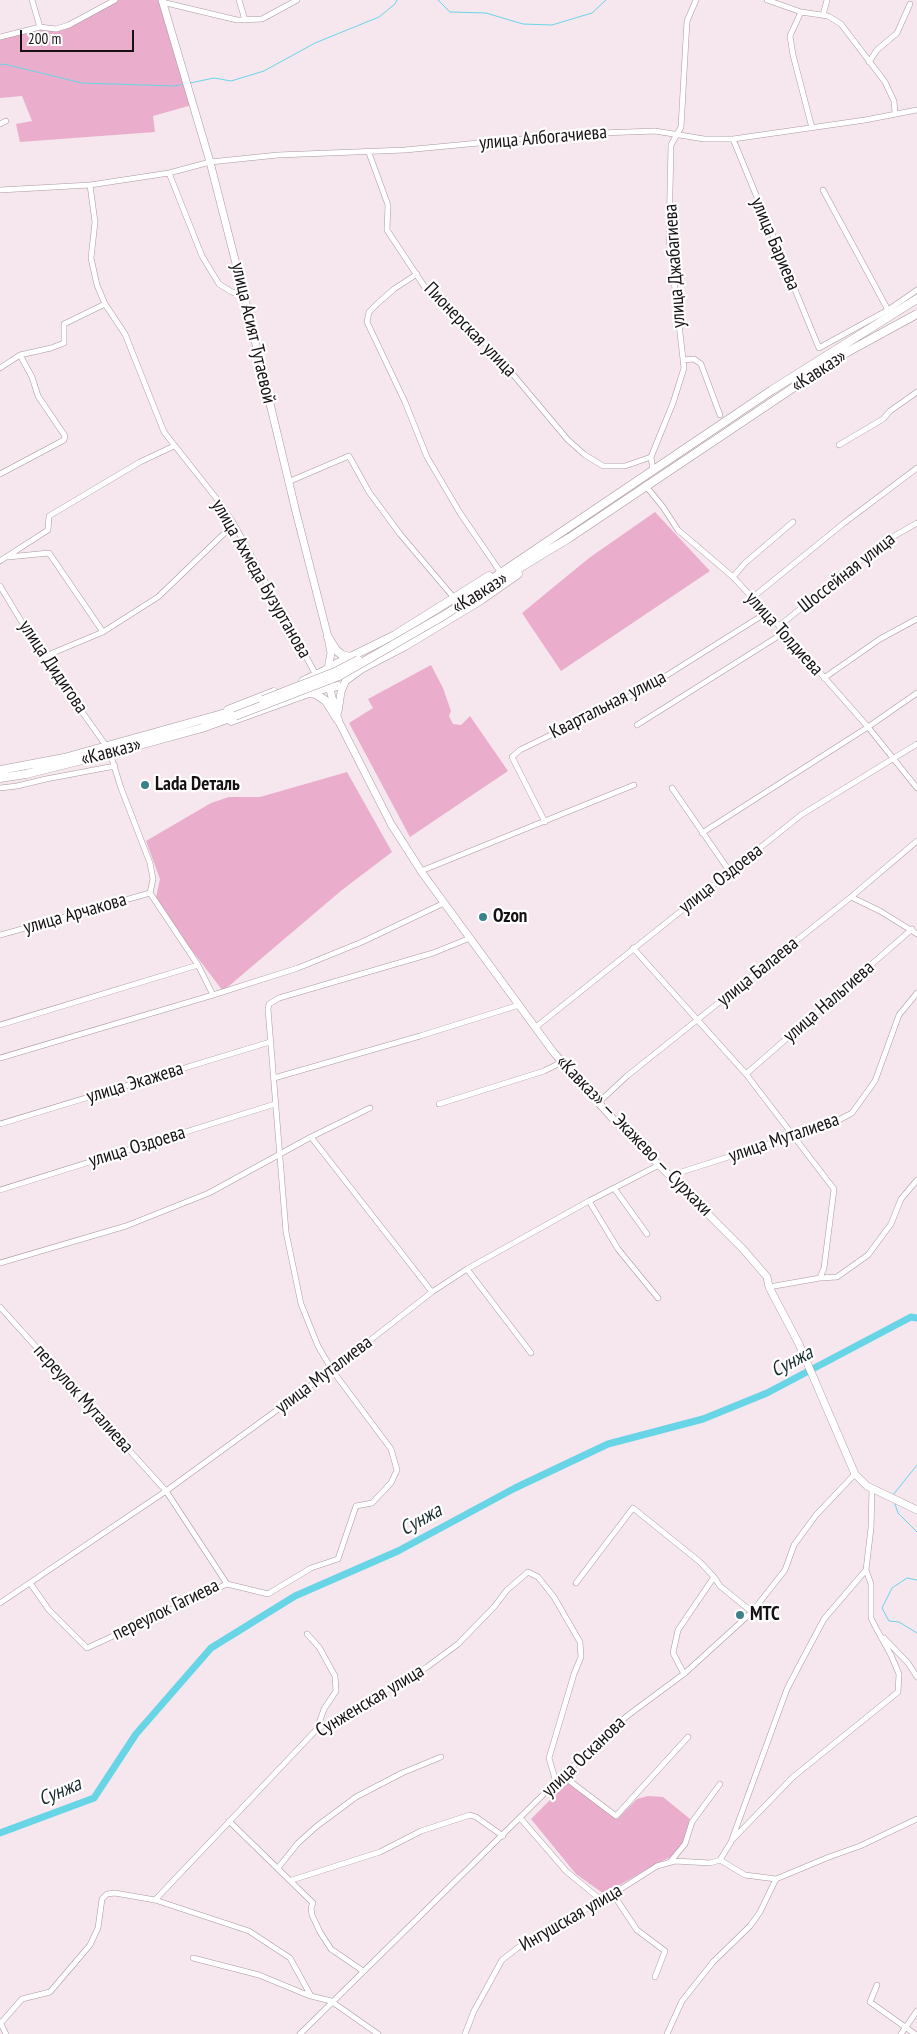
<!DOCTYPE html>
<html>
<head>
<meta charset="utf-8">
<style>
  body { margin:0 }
  #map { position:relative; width:917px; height:2034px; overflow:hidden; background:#f6e6ee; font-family:"PT Sans Narrow",sans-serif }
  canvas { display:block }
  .scale { position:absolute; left:20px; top:30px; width:114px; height:22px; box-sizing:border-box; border:2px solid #171114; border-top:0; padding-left:6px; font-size:15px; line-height:18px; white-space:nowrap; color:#171114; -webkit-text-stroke:4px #fff; paint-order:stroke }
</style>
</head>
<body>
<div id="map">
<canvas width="917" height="2034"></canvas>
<div class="scale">200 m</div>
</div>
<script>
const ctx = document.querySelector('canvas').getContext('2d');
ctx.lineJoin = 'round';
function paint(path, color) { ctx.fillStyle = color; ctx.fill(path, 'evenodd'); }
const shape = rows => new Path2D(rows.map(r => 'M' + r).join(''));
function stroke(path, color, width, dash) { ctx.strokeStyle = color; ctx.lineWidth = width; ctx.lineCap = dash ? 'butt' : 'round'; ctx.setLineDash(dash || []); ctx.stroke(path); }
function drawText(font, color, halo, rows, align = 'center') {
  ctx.font = font + ' "PT Sans Narrow",sans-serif'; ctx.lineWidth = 4.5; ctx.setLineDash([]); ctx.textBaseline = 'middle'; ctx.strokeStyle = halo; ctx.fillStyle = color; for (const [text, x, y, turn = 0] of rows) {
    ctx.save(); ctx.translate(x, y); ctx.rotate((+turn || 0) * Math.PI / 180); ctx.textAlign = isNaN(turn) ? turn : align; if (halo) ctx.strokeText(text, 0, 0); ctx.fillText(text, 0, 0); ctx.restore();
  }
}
const green = shape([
  [115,0,162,0,192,105,153,116,155,132,20,142,16,124,32,121,22,96,0,98,0,37,40,27,56,29],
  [655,512,710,571,561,671,522,613,589,558],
  [431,665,443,688,451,711,449,716,453,724,461,725,470,716,508,771,410,837,349,723,373,708,368,699],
  [347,772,392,852,342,890,223,991,155,902,160,879,146,841,211,803,229,797,260,797],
  [568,1782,617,1819,637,1799,648,1796,663,1797,690,1819,684,1842,671,1857,656,1864,604,1894,576,1874,531,1819]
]);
const stream = shape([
  [438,0,450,12,486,13,523,24,552,25,592,13,606,0],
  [0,65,4,64,82,83,175,86,184,84],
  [190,83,214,78,231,81,264,71,315,43,379,17,395,4,397,0],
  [893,1495,917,1465],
  [895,1504,898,1513,917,1532],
  [917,1580,907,1578,892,1588,882,1608,889,1621,899,1622,917,1633]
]);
const river = shape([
  [0,1833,94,1798,136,1734,211,1648,295,1596,398,1551,515,1488,608,1444,703,1419,767,1393,911,1317,917,1318]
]);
const minor = shape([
  [32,0,40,27],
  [239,0,245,20],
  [767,0,801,12,828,16,841,24,885,82,894,101,895,113],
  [162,2,237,20,262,19,297,0],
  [801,12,790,36,793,55,812,128],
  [823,15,827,0],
  [0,37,40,27,56,29,69,25,115,0],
  [869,62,877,50,897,33,910,4],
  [0,124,6,121],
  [733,139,819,348,888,310,917,290],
  [369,153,388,205,387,230,430,295,466,324,500,359,568,440,585,455,603,466,625,466,651,457],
  [169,173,202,256,219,284,232,292,244,295],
  [90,185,95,222,91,258,97,285,105,304,125,334,164,432,220,503,234,524,316,675],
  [0,190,90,185,169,173,210,162,278,155,405,150,574,134,655,131,704,139,733,139,865,120,917,110],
  [823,190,888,310],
  [417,274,394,289,378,303,369,312,367,322,405,402,427,457,460,513,499,570],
  [683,360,694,359,701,364,720,415],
  [0,368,20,355,51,348,64,343,64,324,105,304],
  [839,445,883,419,890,411,917,392],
  [653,471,651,457,673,403,684,368,669,237,671,145,681,127,687,21,696,0],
  [0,474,64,440,65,436,38,396,32,377,20,355],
  [288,482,349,456,369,492,400,534,454,598],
  [645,485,663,507,678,530,733,577,779,626,868,727,917,788],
  [8,557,49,553,103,632],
  [0,561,48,530,49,516,140,462,174,446],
  [733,577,745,563,793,522],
  [0,586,43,657,107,747],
  [752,598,844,523,917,468],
  [779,626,882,543,917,523],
  [43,657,103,632,158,597,234,524],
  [824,678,880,639,917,619],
  [637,725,777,637,783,630],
  [110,753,121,788,150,863,153,879,150,893,198,965,213,995],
  [0,788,17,786,46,779,115,766],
  [672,788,730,872],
  [545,822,512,757,520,750,645,689,766,613],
  [702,833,868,727,917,693],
  [421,871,634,785],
  [851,897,880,911,917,934],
  [0,935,150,893],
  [633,948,746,1074,834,1189,824,1268,820,1278],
  [0,1025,198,965],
  [536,1027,801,815,917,744],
  [0,1058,213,995,298,968,362,942,444,903],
  [746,1074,912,929],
  [274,1078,420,1036,519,1005],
  [598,1103,627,1076,851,897,917,841],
  [439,1104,544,1071,562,1062],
  [0,1124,270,1042],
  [311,1137,370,1108],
  [669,1176,831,1124,852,1113,875,1081,899,1015,917,993],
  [614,1188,647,1234],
  [0,1190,275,1104],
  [589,1201,618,1249,658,1298],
  [0,1263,126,1226,209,1193,311,1137,432,1292],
  [467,1269,531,1353],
  [769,1287,820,1278,837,1277,868,1255,891,1224,901,1199,917,1180],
  [0,1307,166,1491,227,1584,87,1648,49,1610,30,1583],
  [866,1570,871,1584,871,1618,877,1630],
  [576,1583,633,1508,700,1562,714,1577,720,1586,752,1612],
  [227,1584,268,1594,311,1568,338,1559,356,1506,372,1503,391,1483,397,1470,391,1449,332,1370,318,1346,301,1304,286,1232,268,1009,269,1004,279,998,433,953,470,938],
  [0,1603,166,1491,332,1370,432,1292,467,1269,589,1201,659,1165],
  [307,1634,319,1647,335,1676,336,1691,324,1709,317,1729],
  [884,1638,908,1663,917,1677],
  [684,1674,673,1653,678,1630,714,1577],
  [563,1776,616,1816,688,1737],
  [521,1819,566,1871,601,1900],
  [229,1821,313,1903,311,1908,312,1915,320,1932,331,1949,363,1971],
  [733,1839,793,1777,898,1692,899,1674,891,1655,876,1628],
  [720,1860,731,1842,787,1689,799,1666,824,1619,866,1570,871,1528,872,1489],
  [720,1860,745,1875,776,1879],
  [670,1862,685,1844,692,1822,720,1784],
  [278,1868,298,1843,317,1826,356,1797,402,1773,441,1757],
  [292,1880,380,1852,421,1831,470,1815,476,1817,503,1836],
  [613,1894,637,1930,665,1951,655,1977],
  [155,1900,317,1729,427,1667,458,1644,494,1607,507,1590,528,1572,538,1577,554,1597,580,1642,581,1657,574,1674,549,1758,556,1782],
  [193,1958,259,1975,310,1996],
  [877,1985,870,2002,915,2034],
  [0,2022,6,2034],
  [0,2024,22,1999,50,1992,90,1945,98,1928,102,1899,107,1894,115,1893,155,1900,249,1931,290,1958,311,1996,331,2001,378,2034],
  [300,2034,556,1782,627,1716,685,1673,752,1612,785,1570,794,1545,816,1515,855,1474],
  [465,2034,474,2011,502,1960,520,1946,613,1894,657,1866,675,1861,710,1863,720,1860],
  [667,2034,682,2001,713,1962,750,1926,760,1912,776,1879,829,1857,860,1846,917,1819],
  [901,2034,917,2011]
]);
const major = shape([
  [162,0,210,162,244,295,296,512,328,637,331,653,328,669],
  [328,682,338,720,391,824,423,874,554,1053,614,1120,743,1249,767,1277,769,1287,799,1344,855,1474,867,1486,917,1510],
  [338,712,341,692,347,677]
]);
const highway = shape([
  [486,583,772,390,917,299],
  [493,584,569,538,842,355,917,314],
  [328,637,336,650,342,655,350,657],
  [334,665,395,635,489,576],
  [346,680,361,669,405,646,481,600,518,574],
  [303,681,328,669],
  [309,693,316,694,326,701,338,720],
  [228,710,274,692],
  [231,721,317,690,338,686],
  [0,770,64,758,233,711],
  [0,778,26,774,110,753,202,728,235,716]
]);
const highwayBridge = shape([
  [263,700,335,672,358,660],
  [235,716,339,676,443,616,490,586]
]);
const markers = [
  [145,785,5,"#3b818c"],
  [483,917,5,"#3b818c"],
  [740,1615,5,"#3b818c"]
];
const streetNames = [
  ["улица Албогачиева",543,138,-5],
  ["улица Бариева",775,244,67],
  ["улица Джабагиева",675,266,-94],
  ["Пионерская улица",470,330,46],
  ["улица Асият Тутаевой",253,333,77],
  ["«Кавказ»",819,371,-33],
  ["Шоссейная улица",847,573,-38],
  ["улица Ахмеда Бузуртанова",261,579,60],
  ["«Кавказ»",480,593,-32],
  ["улица Толдиева",784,634,48],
  ["улица Дидигова",53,667,56],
  ["Квартальная улица",608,705,-27],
  ["«Кавказ»",111,752,-15],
  ["улица Оздоева",721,879,-38],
  ["улица Арчакова",75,914,-16],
  ["улица Балаева",758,972,-39],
  ["улица Нальгиева",829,1002,-41],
  ["улица Экажева",135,1083,-17],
  ["«Кавказ» — Экажево — Сурхахи",634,1136,46],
  ["улица Муталиева",784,1138,-19],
  ["улица Оздоева",137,1147,-17],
  ["улица Муталиева",324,1375,-37],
  ["переулок Муталиева",83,1399,48],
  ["переулок Гагиева",166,1610,-26],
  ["Сунженская улица",370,1701,-31],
  ["улица Осканова",584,1757,-44],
  ["Ингушская улица",571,1918,-30]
];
const poiNames = [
  ["Lada Dеталь",155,785],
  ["Ozon",493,917],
  ["МТС",750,1615]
];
const waterNames = [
  ["Сунжа",792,1362,-28],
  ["Сунжа",421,1520,-29],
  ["Сунжа",60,1792,-23]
];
paint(green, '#eaaecc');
stroke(stream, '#68d5e6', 1);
stroke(river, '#68d5e6', 7);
stroke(minor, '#a999a1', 6);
stroke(major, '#a999a1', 8);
stroke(highway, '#a999a1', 9);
stroke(minor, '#fff', 5);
stroke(major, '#fff', 7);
stroke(highway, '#fff', 8);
stroke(highwayBridge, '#a999a1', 9, []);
stroke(highwayBridge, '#fff', 8);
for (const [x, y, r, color] of markers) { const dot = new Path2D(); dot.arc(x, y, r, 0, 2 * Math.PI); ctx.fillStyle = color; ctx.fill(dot); stroke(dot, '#fff', 2); }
drawText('19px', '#171114', '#fff', streetNames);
drawText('bold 19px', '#171114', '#fff', poiNames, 'left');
drawText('italic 20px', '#192d30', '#fff', waterNames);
</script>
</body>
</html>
